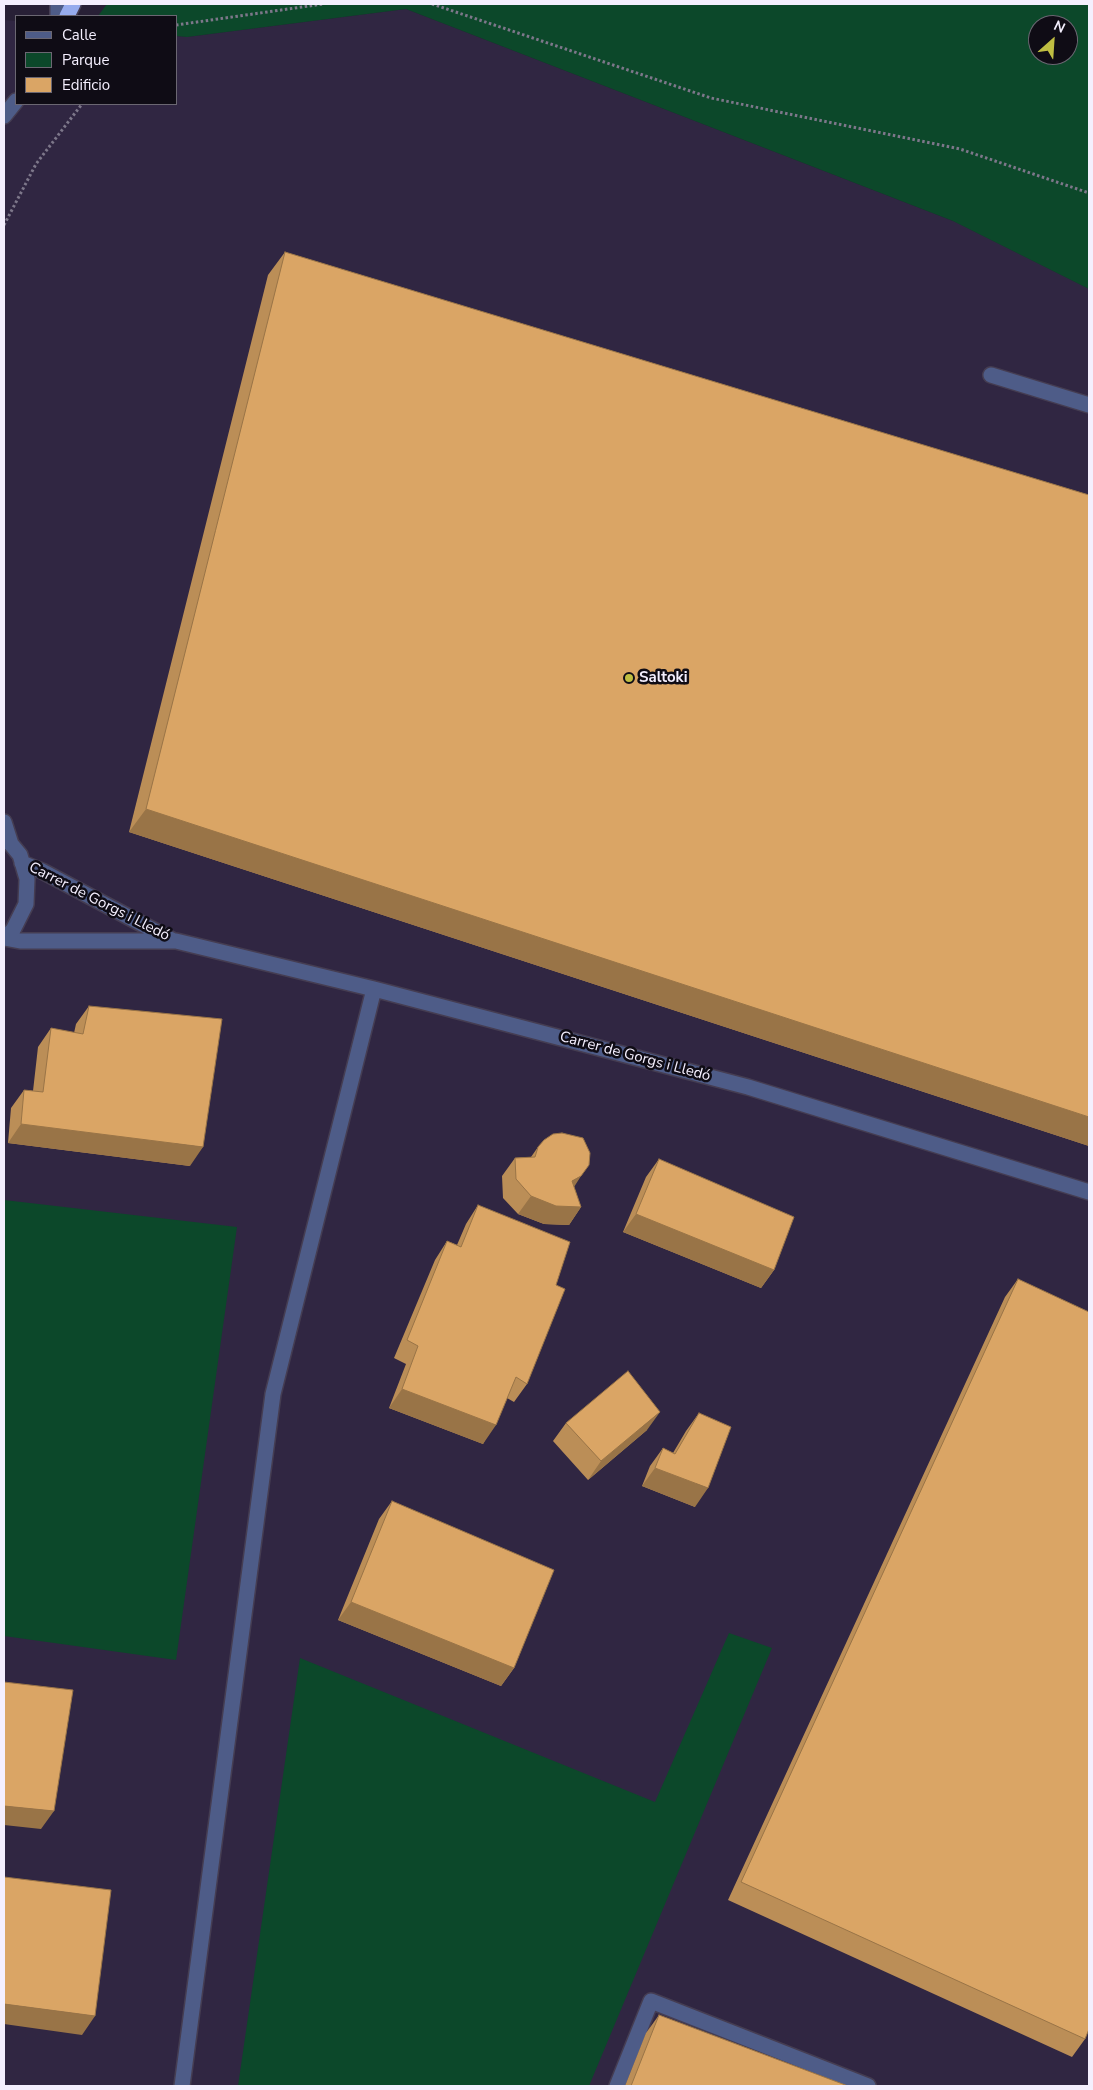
<!DOCTYPE html>
<html>
<head>
<meta charset="utf-8">
<style>
  body { margin:0 }
  #map { position:relative; width:1093px; height:2090px; overflow:hidden; background:#282036; font-family:"Nunito Sans",sans-serif }
  canvas { display:block }
  .frame { position:absolute; inset:0; border:5px solid #f4effe; pointer-events:none }
  .legend { position:absolute; left:15px; top:15px; width:162px; height:90px; box-sizing:border-box; background:#0f0c15; border:1px solid #6b6772; margin:0; padding:6px 9px; list-style:none; font-size:15px; color:#f4effe }
  .legend li { display:flex; align-items:center; gap:10px; height:25px }
  .legend b { width:25px; border:1px solid #6b6772 }
  .north { position:absolute; left:1028px; top:15px; width:50px; height:50px; box-sizing:border-box; background:#0f0c15; border:1px solid #6b6772; border-radius:50%; rotate:26deg; font-size:14px; font-weight:700; line-height:20px; text-align:center; color:#f4effe }
  .north::after { content:''; display:block; margin:auto; width:18px; height:22px; background:#bfbe42; clip-path:polygon(50% 0,100% 100%,50% 72%,0 100%) }
</style>
</head>
<body>
<div id="map">
<canvas width="1093" height="2090"></canvas>
<div class="frame"></div>
<ul class="legend">
<li><b style="height:6px;background:#4e5c88"></b>Calle</li>
<li><b style="height:14px;background:#0c482a"></b>Parque</li>
<li><b style="height:14px;background:#daa565"></b>Edificio</li>
</ul>
<div class="north">N</div>
</div>
<script>
const ctx = document.querySelector('canvas').getContext('2d');
ctx.lineJoin = 'round';
function paint(path, color) { ctx.fillStyle = color; ctx.fill(path, 'evenodd'); }
const shape = rows => new Path2D(rows.map(r => 'M' + r).join(''));
function stroke(path, color, width, dash) { ctx.strokeStyle = color; ctx.lineWidth = width; ctx.lineCap = dash ? 'butt' : 'round'; ctx.setLineDash(dash || []); ctx.stroke(path); }
function drawText(font, color, halo, rows, align = 'center') {
  ctx.font = font + ' "Nunito Sans",sans-serif'; ctx.lineWidth = 5; ctx.setLineDash([]); ctx.textBaseline = 'middle'; ctx.strokeStyle = halo; ctx.fillStyle = color; for (const [text, x, y, turn = 0] of rows) {
    ctx.save(); ctx.translate(x, y); ctx.rotate((+turn || 0) * Math.PI / 180); ctx.textAlign = isNaN(turn) ? turn : align; if (halo) ctx.strokeText(text, 0, 0); ctx.fillText(text, 0, 0); ctx.restore();
  }
}
const built = shape([
  [406,9,953,221,1089,289,1089,2086,4,2086,4,20,16,21,16,104,176,104,176,36,187,37]
]);
const green = shape([
  [107,4,1089,4,1089,289,953,221,406,9,187,37,176,36,176,16,98,16],
  [1038,25,1068,25,1068,55,1038,55],
  [4,1200,237,1227,176,1660,4,1636],
  [729,1633,772,1648,589,2086,238,2086,300,1658,655,1802]
]);
const path = shape([
  [432,4,711,98,960,149,1089,193],
  [176,25,323,4],
  [4,225,36,164,82,104]
]);
const minor = shape([
  [58,16,58,4],
  [4,116,16,101],
  [991,375,1089,405],
  [4,822,11,844],
  [4,838,11,844,20,855,27,879,26,904,13,930,4,938],
  [22,863,42,871,172,940],
  [4,938,20,941,176,941,374,989,748,1087,1089,1192],
  [182,2086,273,1394,374,989],
  [617,2086,651,2001,868,2086]
]);
const highway = shape([
  [67,16,73,4]
]);
const wall = shape([
  [285,252,1089,495,1089,1146,129,832,268,275],
  [89,1006,190,1166,8,1143,11,1108,24,1090,33,1091,38,1047,51,1028,74,1033,76,1024],
  [538,1147,574,1187,581,1207,569,1225,544,1224,518,1214,503,1198,502,1176,515,1158,531,1157],
  [659,1159,774,1270,761,1288,623,1232,646,1177],
  [478,1205,556,1285,527,1384,514,1402,507,1398,483,1444,389,1408,406,1364,394,1358,435,1260,447,1241,457,1245,466,1224],
  [1018,1279,1085,2039,1072,2057,728,1900,1005,1297],
  [699,1413,695,1507,642,1486,650,1466,663,1448,673,1453,686,1431],
  [566,1423,647,1430,588,1480,553,1441],
  [392,1501,514,1668,501,1686,338,1620,379,1519],
  [659,2015,848,2086,625,2086,646,2033]
]);
const shadedWall = shape([
  [146,809,1089,1117,1089,1146,129,832],
  [21,1124,203,1147,190,1166,8,1143],
  [581,1176,569,1195,572,1181],
  [531,1196,581,1207,569,1225,544,1224,518,1214],
  [636,1214,774,1270,761,1288,623,1232],
  [402,1389,496,1425,483,1444,389,1408],
  [660,1412,647,1430,588,1480,601,1461],
  [655,1468,708,1488,695,1507,642,1486],
  [351,1602,514,1668,501,1686,338,1620],
  [4,1806,54,1811,41,1829,4,1825],
  [4,2004,95,2016,82,2035,4,2024]
]);
const building = shape([
  [285,252,1089,495,1089,1117,146,809,285,252],
  [89,1006,222,1019,203,1147,21,1124,24,1090,43,1092,51,1028,83,1034,89,1006],
  [562,1133,583,1138,590,1153,589,1165,581,1176,572,1181,581,1207,556,1206,531,1196,516,1179,515,1158,535,1157,538,1147,544,1140,553,1134,562,1133],
  [659,1159,794,1217,774,1270,636,1214,659,1159],
  [478,1205,570,1242,556,1285,565,1289,527,1384,516,1377,496,1425,402,1389,418,1346,407,1340,447,1241,461,1247,478,1205],
  [1018,1279,1089,1312,1089,2029,1085,2039,741,1882,1018,1279],
  [628,1371,660,1412,601,1461,566,1423,628,1371],
  [699,1413,731,1427,708,1488,655,1468,663,1448,675,1454,699,1413],
  [392,1501,554,1570,514,1668,351,1602,392,1501],
  [4,1682,73,1690,54,1811,4,1806,4,1682],
  [4,1877,111,1890,95,2016,4,2004,4,1877],
  [659,2015,848,2086,631,2086,659,2015]
]);
const markers = [
  [629,678,5,"#bfbe42"]
];
const poiNames = [
  ["Saltoki",639,678]
];
const streetNames = [
  ["Carrer de Gorgs i Lledó",99,902,27],
  ["Carrer de Gorgs i Lledó",635,1057,15]
];
paint(built, '#302642');
paint(green, '#0c482a');
stroke(minor, '#453d52', 18);
stroke(highway, '#453d52', 18);
stroke(path, '#7d778a', 3, [2.5, 2.5]);
stroke(minor, '#4e5c88', 15);
stroke(highway, '#96abed', 15);
paint(wall, '#bb8e57');
paint(shadedWall, '#997447');
paint(building, '#daa565');
stroke(building, '#997447', 1);
for (const [x, y, r, color] of markers) { const dot = new Path2D(); dot.arc(x, y, r, 0, 2 * Math.PI); ctx.fillStyle = color; ctx.fill(dot); stroke(dot, '#0f0c15', 2); }
drawText('bold 15px', '#f4effe', '#0f0c15', poiNames, 'left');
drawText('15px', '#f4effe', '#0f0c15', streetNames);
</script>
</body>
</html>
